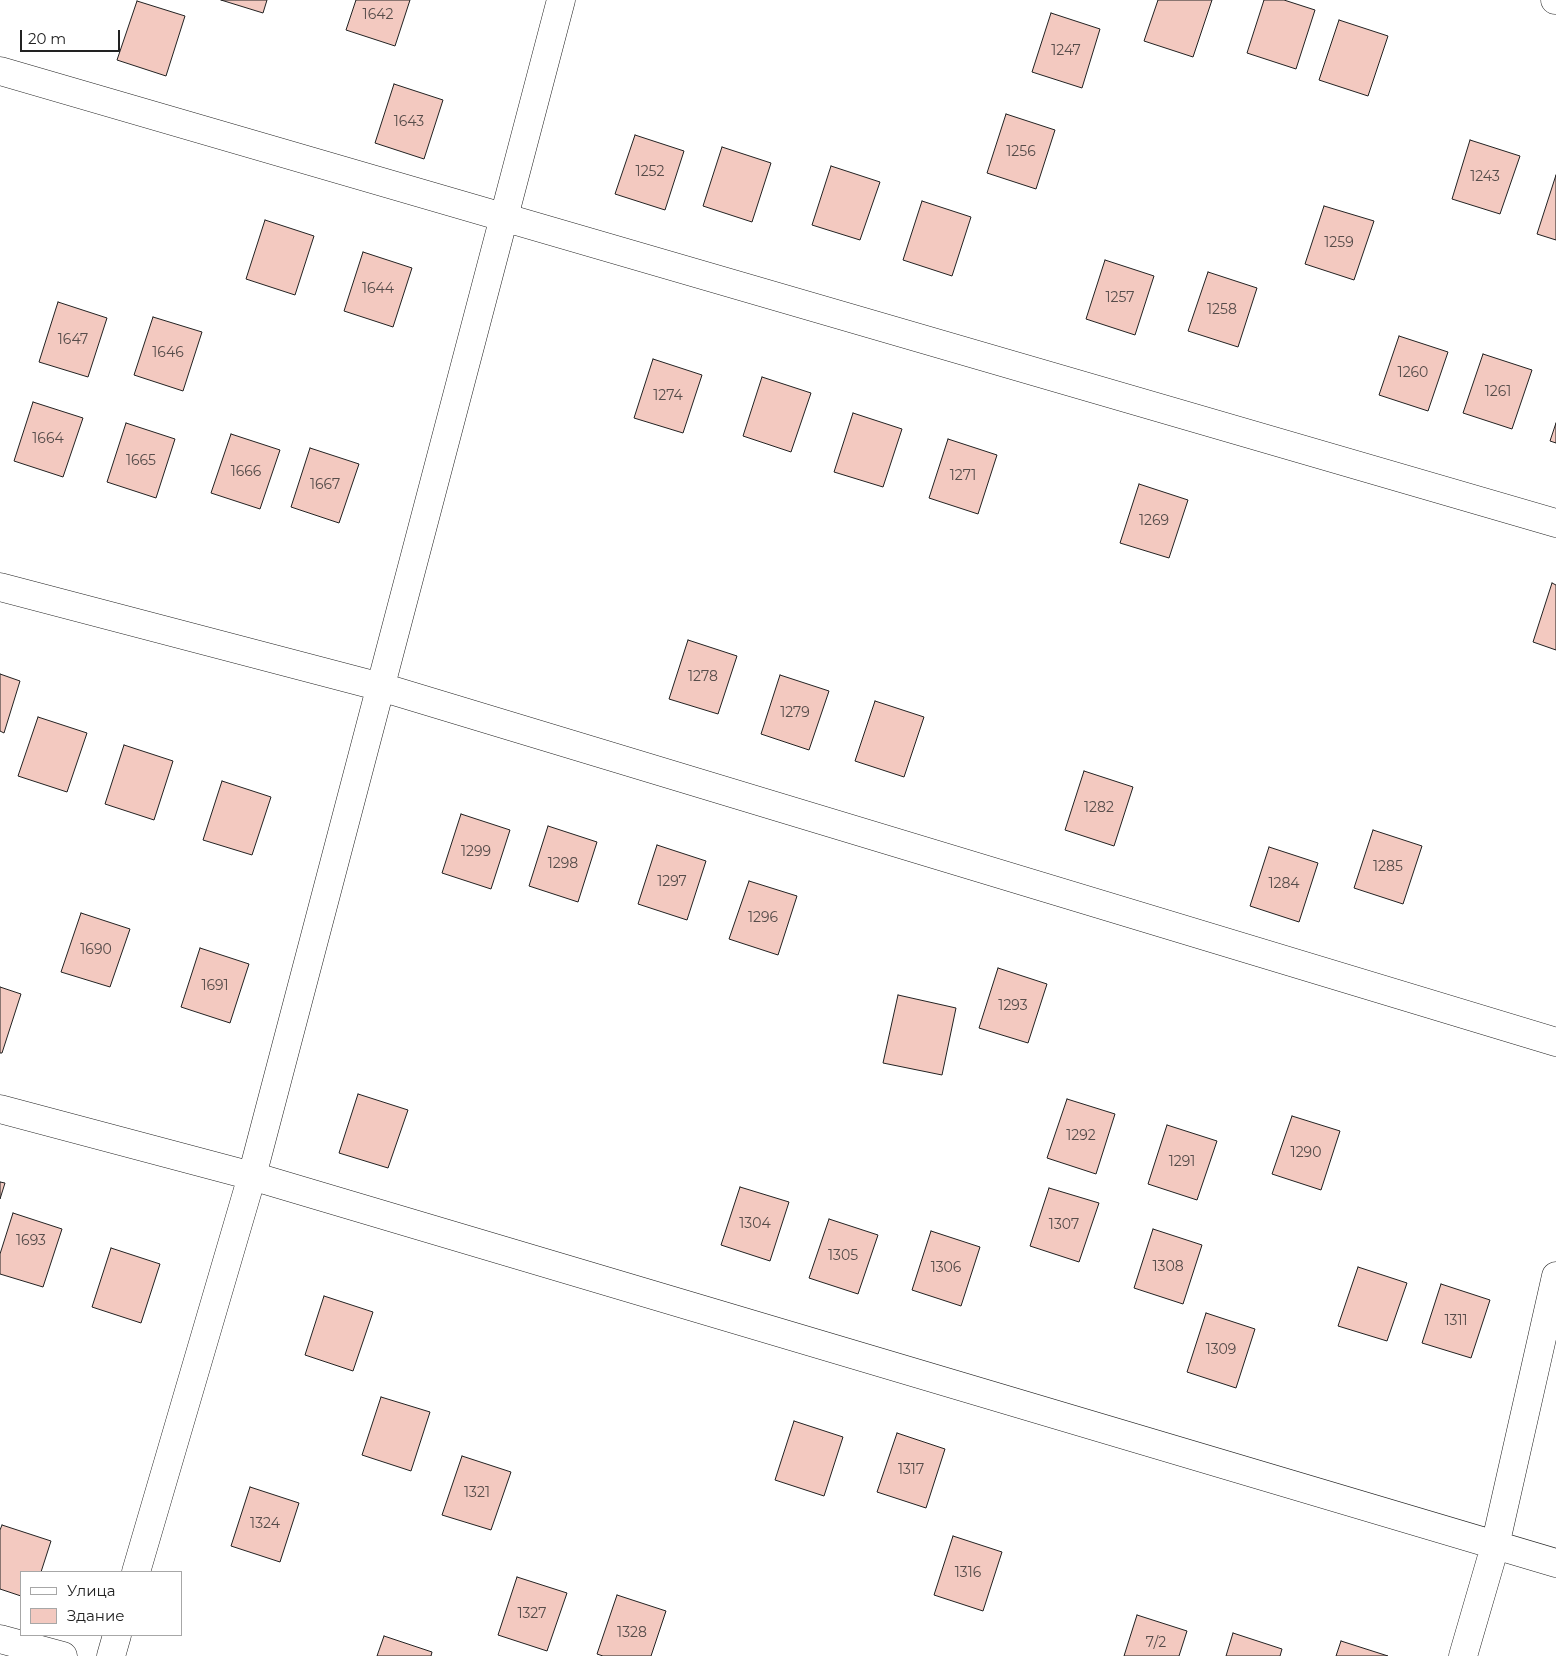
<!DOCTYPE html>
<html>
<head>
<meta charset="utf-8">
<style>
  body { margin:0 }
  #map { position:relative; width:1556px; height:1656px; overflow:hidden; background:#fff; font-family:Montserrat,sans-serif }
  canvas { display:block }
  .legend { position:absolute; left:20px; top:1571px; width:162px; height:65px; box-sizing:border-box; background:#fff; border:1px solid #a7a7a7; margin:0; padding:6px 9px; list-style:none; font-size:15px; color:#222 }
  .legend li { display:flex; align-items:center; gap:10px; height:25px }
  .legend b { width:25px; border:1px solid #a7a7a7 }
  .scale { position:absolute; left:20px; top:30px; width:100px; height:22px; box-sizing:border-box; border:2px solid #222; border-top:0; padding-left:6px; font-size:15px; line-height:18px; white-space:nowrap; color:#222; -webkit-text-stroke:4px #fff; paint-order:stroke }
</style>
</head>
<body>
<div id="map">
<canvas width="1556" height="1656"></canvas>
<ul class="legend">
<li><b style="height:6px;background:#fff"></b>Улица</li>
<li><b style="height:14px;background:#f3c9c0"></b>Здание</li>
</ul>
<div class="scale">20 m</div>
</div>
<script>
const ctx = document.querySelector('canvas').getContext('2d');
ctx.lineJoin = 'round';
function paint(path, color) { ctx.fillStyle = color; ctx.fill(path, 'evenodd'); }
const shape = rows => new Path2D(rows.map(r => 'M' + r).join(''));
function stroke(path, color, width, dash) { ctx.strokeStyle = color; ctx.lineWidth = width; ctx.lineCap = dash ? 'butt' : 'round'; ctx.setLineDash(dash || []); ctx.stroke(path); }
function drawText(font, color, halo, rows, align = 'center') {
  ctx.font = font + ' Montserrat,sans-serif'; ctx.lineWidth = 4; ctx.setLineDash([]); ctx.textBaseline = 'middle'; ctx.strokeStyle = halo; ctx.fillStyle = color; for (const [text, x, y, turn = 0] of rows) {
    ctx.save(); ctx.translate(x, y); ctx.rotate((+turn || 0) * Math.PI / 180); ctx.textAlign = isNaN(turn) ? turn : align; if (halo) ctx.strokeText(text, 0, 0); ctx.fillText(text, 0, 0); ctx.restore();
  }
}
const building = shape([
  [221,0,267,0,263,13,221,0],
  [356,0,410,0,395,46,346,30,356,0],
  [1158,0,1212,0,1193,57,1144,41,1158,0],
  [1264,0,1284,0,1315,10,1296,69,1247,53,1264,0],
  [137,1,185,16,166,76,117,60,137,1],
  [1051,13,1100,29,1082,88,1032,72,1051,13],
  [1339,20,1388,36,1368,96,1319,80,1339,20],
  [394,84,443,100,424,159,375,143,394,84],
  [1006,114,1055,130,1036,189,987,173,1006,114],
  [635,135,684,151,665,210,615,194,635,135],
  [1470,140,1520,156,1500,214,1452,199,1470,140],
  [722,147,771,163,752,222,703,206,722,147],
  [831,166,880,182,860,240,812,225,831,166],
  [1556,175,1556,240,1537,234,1556,175],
  [922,201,971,217,952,276,903,260,922,201],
  [1324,206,1374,221,1354,280,1305,264,1324,206],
  [265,220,314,236,295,295,246,279,265,220],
  [363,252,412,268,393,327,344,311,363,252],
  [1105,260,1154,276,1135,335,1086,319,1105,260],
  [1208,272,1257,288,1238,347,1188,331,1208,272],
  [58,302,107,318,88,377,39,362,58,302],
  [153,317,202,332,183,391,134,375,153,317],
  [1399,336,1448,352,1428,411,1379,395,1399,336],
  [1483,354,1532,370,1512,429,1463,413,1483,354],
  [653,359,702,375,683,433,634,418,653,359],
  [762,377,811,393,791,452,743,436,762,377],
  [33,402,83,418,63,477,14,461,33,402],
  [853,413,902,429,883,487,834,472,853,413],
  [126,423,175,439,156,498,107,482,126,423],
  [1556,423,1556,443,1550,441,1556,423],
  [231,434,280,450,260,509,211,493,231,434],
  [948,439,997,455,978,514,929,498,948,439],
  [310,448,359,464,339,523,291,507,310,448],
  [1139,484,1188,500,1169,558,1120,543,1139,484],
  [1552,583,1556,585,1556,650,1533,642,1552,583],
  [688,640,737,656,718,714,669,699,688,640],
  [0,674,20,681,4,733,0,731,0,674],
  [780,675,829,691,809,750,761,734,780,675],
  [875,701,924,717,904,777,855,761,875,701],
  [38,717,87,733,67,792,18,776,38,717],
  [124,745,173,761,154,820,105,804,124,745],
  [1084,771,1133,787,1114,846,1065,830,1084,771],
  [222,781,271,797,252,855,203,840,222,781],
  [461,814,510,830,491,889,442,873,461,814],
  [548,826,597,842,578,902,529,886,548,826],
  [1373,830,1422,846,1403,904,1354,888,1373,830],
  [657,845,706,861,687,920,638,904,657,845],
  [1269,847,1318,863,1299,922,1250,906,1269,847],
  [749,881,797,896,778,955,729,939,749,881],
  [81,913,130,929,110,987,61,972,81,913],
  [200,948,249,964,230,1023,181,1007,200,948],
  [998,968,1047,984,1028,1043,979,1028,998,968],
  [0,987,21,994,2,1053,0,1053,0,987],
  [898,995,956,1008,942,1075,883,1063,898,995],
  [358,1094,408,1110,388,1168,339,1153,358,1094],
  [1067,1099,1115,1114,1096,1174,1047,1158,1067,1099],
  [1292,1116,1340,1131,1321,1190,1272,1174,1292,1116],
  [1167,1125,1217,1141,1197,1200,1148,1184,1167,1125],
  [0,1182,5,1183,0,1199,0,1182],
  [740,1187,789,1202,770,1261,721,1245,740,1187],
  [1049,1188,1099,1203,1079,1262,1030,1246,1049,1188],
  [13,1213,62,1229,43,1287,0,1274,0,1254,13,1213],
  [829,1219,878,1235,858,1294,809,1278,829,1219],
  [1153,1229,1202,1245,1183,1304,1134,1288,1153,1229],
  [931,1231,980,1247,961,1306,912,1290,931,1231],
  [111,1248,160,1264,141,1323,92,1307,111,1248],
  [1358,1267,1407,1283,1387,1341,1338,1326,1358,1267],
  [1441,1284,1490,1300,1471,1358,1422,1343,1441,1284],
  [324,1296,373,1312,353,1371,305,1355,324,1296],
  [1206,1313,1255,1329,1236,1388,1187,1372,1206,1313],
  [381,1397,430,1412,411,1471,362,1455,381,1397],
  [794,1421,843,1437,824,1496,775,1480,794,1421],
  [897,1433,945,1449,926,1508,877,1492,897,1433],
  [462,1456,511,1472,491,1530,442,1515,462,1456],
  [250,1487,299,1503,280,1562,231,1546,250,1487],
  [2,1525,51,1541,41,1572,21,1572,21,1596,0,1589,0,1530,2,1525],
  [953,1536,1002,1552,983,1611,934,1595,953,1536],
  [517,1577,567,1593,547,1651,498,1635,517,1577],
  [617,1595,666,1611,651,1656,603,1656,597,1654,617,1595],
  [1137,1615,1187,1631,1179,1656,1124,1656,1137,1615],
  [1233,1633,1282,1649,1280,1656,1226,1656,1233,1633],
  [384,1636,432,1652,431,1656,377,1656,384,1636],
  [1341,1641,1388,1656,1336,1656,1341,1641]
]);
const street = shape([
  [1555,0,1556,0],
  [0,71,1556,523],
  [0,587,381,687,1556,1042],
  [0,1109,252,1176,1556,1563],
  [136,1572,252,1176,561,0],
  [0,1639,63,1656],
  [111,1656,117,1635],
  [1463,1656,1495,1546,1556,1276]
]);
const numberNames = [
  ["1642",378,15],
  ["1247",1066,51],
  ["1643",409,122],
  ["1256",1021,152],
  ["1252",650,172],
  ["1243",1485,177],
  ["1259",1339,243],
  ["1644",378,289],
  ["1257",1120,298],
  ["1258",1222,310],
  ["1647",73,340],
  ["1646",168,353],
  ["1260",1413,373],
  ["1261",1498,392],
  ["1274",668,396],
  ["1664",48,439],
  ["1665",141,461],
  ["1666",246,472],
  ["1271",963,476],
  ["1667",325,485],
  ["1269",1154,521],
  ["1278",703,677],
  ["1279",795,713],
  ["1282",1099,808],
  ["1299",476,852],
  ["1298",563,864],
  ["1285",1388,867],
  ["1297",672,882],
  ["1284",1284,884],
  ["1296",763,918],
  ["1690",96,950],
  ["1691",215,986],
  ["1293",1013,1006],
  ["1292",1081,1136],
  ["1290",1306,1153],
  ["1291",1182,1162],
  ["1304",755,1224],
  ["1307",1064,1225],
  ["1693",31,1241],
  ["1305",843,1256],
  ["1308",1168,1267],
  ["1306",946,1268],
  ["1311",1456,1321],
  ["1309",1221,1350],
  ["1317",911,1470],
  ["1321",477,1493],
  ["1324",265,1524],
  ["1316",968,1573],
  ["1327",532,1614],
  ["1328",632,1633],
  ["7/2",1156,1643]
];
paint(building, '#f3c9c0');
stroke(building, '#222', 1);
stroke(street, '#222', 29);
stroke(street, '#fff', 28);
drawText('14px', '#564c4a', null, numberNames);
</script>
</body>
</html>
